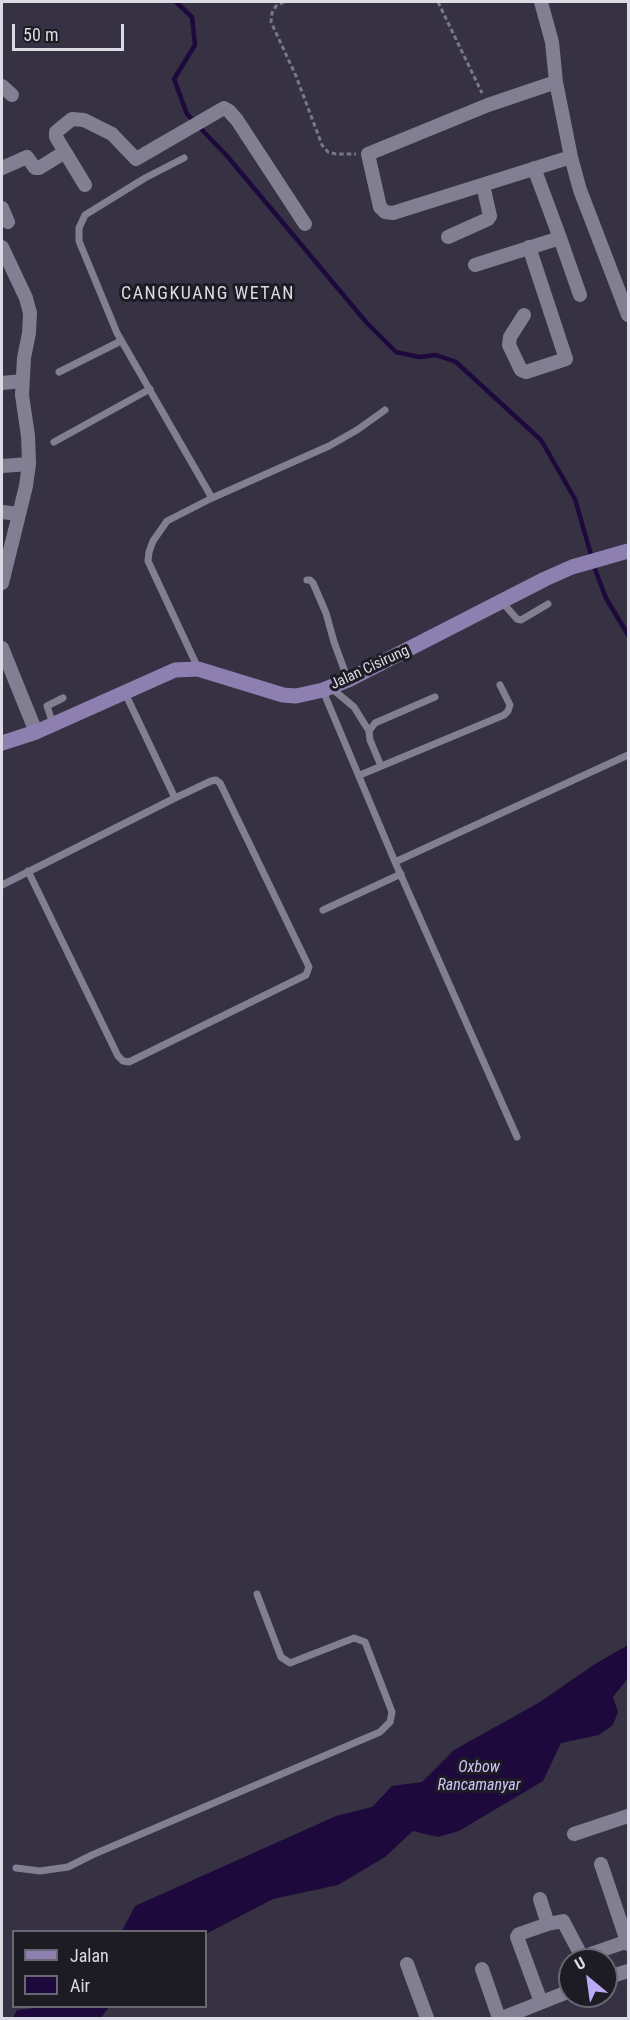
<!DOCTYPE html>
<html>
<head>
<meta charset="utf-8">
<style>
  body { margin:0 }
  #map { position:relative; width:630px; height:2020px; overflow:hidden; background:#363243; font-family:"Roboto Condensed",sans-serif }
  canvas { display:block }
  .frame { position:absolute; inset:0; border:3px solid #dcdae5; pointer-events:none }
  .legend { position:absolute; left:12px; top:1930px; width:195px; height:78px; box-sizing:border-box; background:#1d1b23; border:2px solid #696771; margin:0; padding:8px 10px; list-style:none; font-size:18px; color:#dcdae5 }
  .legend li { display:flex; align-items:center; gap:12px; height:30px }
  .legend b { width:30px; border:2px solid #696771 }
  .north { position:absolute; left:558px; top:1948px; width:60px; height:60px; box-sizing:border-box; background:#1d1b23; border:2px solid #696771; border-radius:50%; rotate:331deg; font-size:16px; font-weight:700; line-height:24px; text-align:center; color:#dcdae5 }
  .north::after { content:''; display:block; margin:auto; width:21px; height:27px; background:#bca9f5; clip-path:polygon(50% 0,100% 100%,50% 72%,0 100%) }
  .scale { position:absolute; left:12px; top:24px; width:112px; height:27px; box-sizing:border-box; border:3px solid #dcdae5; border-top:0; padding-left:8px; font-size:18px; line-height:21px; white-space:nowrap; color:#dcdae5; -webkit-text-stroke:4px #1d1b23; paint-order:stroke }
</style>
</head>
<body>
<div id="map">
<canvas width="630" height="2020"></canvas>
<div class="frame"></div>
<ul class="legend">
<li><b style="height:8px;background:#8d80b0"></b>Jalan</li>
<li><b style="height:16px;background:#1e093d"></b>Air</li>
</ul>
<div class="north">U</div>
<div class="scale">50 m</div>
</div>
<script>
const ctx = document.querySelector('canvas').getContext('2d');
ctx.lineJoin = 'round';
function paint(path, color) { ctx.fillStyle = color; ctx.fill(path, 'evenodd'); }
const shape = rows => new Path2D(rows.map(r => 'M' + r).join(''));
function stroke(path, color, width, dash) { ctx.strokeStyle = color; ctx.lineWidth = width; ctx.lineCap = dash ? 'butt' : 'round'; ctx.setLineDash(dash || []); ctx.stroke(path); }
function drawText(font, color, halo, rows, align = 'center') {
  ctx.font = font + ' "Roboto Condensed",sans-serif'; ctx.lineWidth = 6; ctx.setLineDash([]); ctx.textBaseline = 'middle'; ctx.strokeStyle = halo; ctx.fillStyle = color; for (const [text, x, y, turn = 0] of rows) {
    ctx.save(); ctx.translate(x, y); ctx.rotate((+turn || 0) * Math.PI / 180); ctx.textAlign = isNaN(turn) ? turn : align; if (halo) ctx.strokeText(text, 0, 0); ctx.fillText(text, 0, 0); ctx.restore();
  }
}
const water = shape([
  [628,1645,628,1678,613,1697,618,1712,613,1725,599,1735,561,1743,543,1781,459,1831,438,1837,413,1831,385,1857,338,1885,273,1899,206,1934,206,1932,122,1931,135,1906,336,1816,372,1807,392,1786,422,1782,454,1750,540,1702,595,1664],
  [45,2007,45,2006,109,2007,101,2018,13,2018,17,2010]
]);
const stream = shape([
  [176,2,192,17,195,45,174,79,187,114,227,156,366,322,396,352,419,357,436,355,456,362,541,440,575,499,596,572,606,598,628,635]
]);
const path = shape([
  [284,2,276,6,272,13,271,22,296,76,322,145,328,152,336,154,356,154],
  [438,2,482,93]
]);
const lane = shape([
  [184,158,145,178,85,215,79,228,79,241,117,333,212,498],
  [59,372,121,341],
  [54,442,150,389],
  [307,580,310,580,313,583,326,613,334,642,348,680],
  [502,602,517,619,521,620,548,604],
  [198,668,148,561,149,552,153,541,167,521,212,498,329,446,357,430,385,410],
  [330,687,354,707,369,731],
  [323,691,395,862,517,1137],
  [53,724,47,706,63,698],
  [381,766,370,740,369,731,375,723,435,697],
  [360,775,504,715,508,711,510,705,500,685],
  [395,862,628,755],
  [28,871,118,1056,123,1061,129,1062,306,975,309,967,220,783,216,780,211,781,175,798],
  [2,885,175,798,125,693],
  [323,910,401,874],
  [16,1868,40,1871,68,1867,92,1855,380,1732,390,1722,392,1712,365,1642,354,1638,290,1663,281,1657,257,1594]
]);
const street = shape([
  [541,2,552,42,556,82,571,157,580,190,628,315],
  [556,82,488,105,368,154,380,207,385,212,393,213,571,157],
  [2,86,12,95],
  [65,152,56,137,56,132,72,119,84,120,112,134,136,159,224,108,229,111,237,120,305,224],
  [2,168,27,157,35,168,39,168,65,152,85,185],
  [2,208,8,222],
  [448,237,488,219,490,216,483,185],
  [560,238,580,295],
  [2,247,26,298,30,313,29,333,24,358,22,395,28,436,29,464,26,486,2,583],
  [475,265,560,238,534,168],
  [524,315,510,337,509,345,521,370,526,372,566,359,529,247],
  [2,383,22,381],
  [2,466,29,464],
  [2,512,19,514],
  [2,648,36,732],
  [574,1834,628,1816],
  [601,1864,628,1944],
  [540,1899,548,1924,519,1934,517,1937,541,2002],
  [548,1924,563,1921,582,1957,628,1941],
  [407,1964,427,2018],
  [482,1969,499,2018],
  [606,1978,628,1971],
  [502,2018,570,1991]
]);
const secondary = shape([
  [2,743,36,732,175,670,198,669,283,695,296,696,323,690,348,680,545,579,572,567,628,551]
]);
const streetNames = [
  ["Jalan Cisirung",370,668,-25]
];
const waterNames = [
  ["Oxbow",479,1768],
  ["Rancamanyar",479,1786]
];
const quarterNames = [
  ["CANGKUANG WETAN",208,294]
];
paint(water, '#1e093d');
stroke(stream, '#1e093d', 4.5);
stroke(path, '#7a7786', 3, [4.5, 3]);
stroke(lane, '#837f93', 7);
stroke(street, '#837f93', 14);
stroke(secondary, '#8d80b0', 15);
drawText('15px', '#dcdae5', '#1d1b23', streetNames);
drawText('italic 16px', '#cfc3f8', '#1d1b23', waterNames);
ctx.letterSpacing = '1.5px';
drawText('18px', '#dcdae5', '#1d1b23', quarterNames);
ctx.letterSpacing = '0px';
</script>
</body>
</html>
